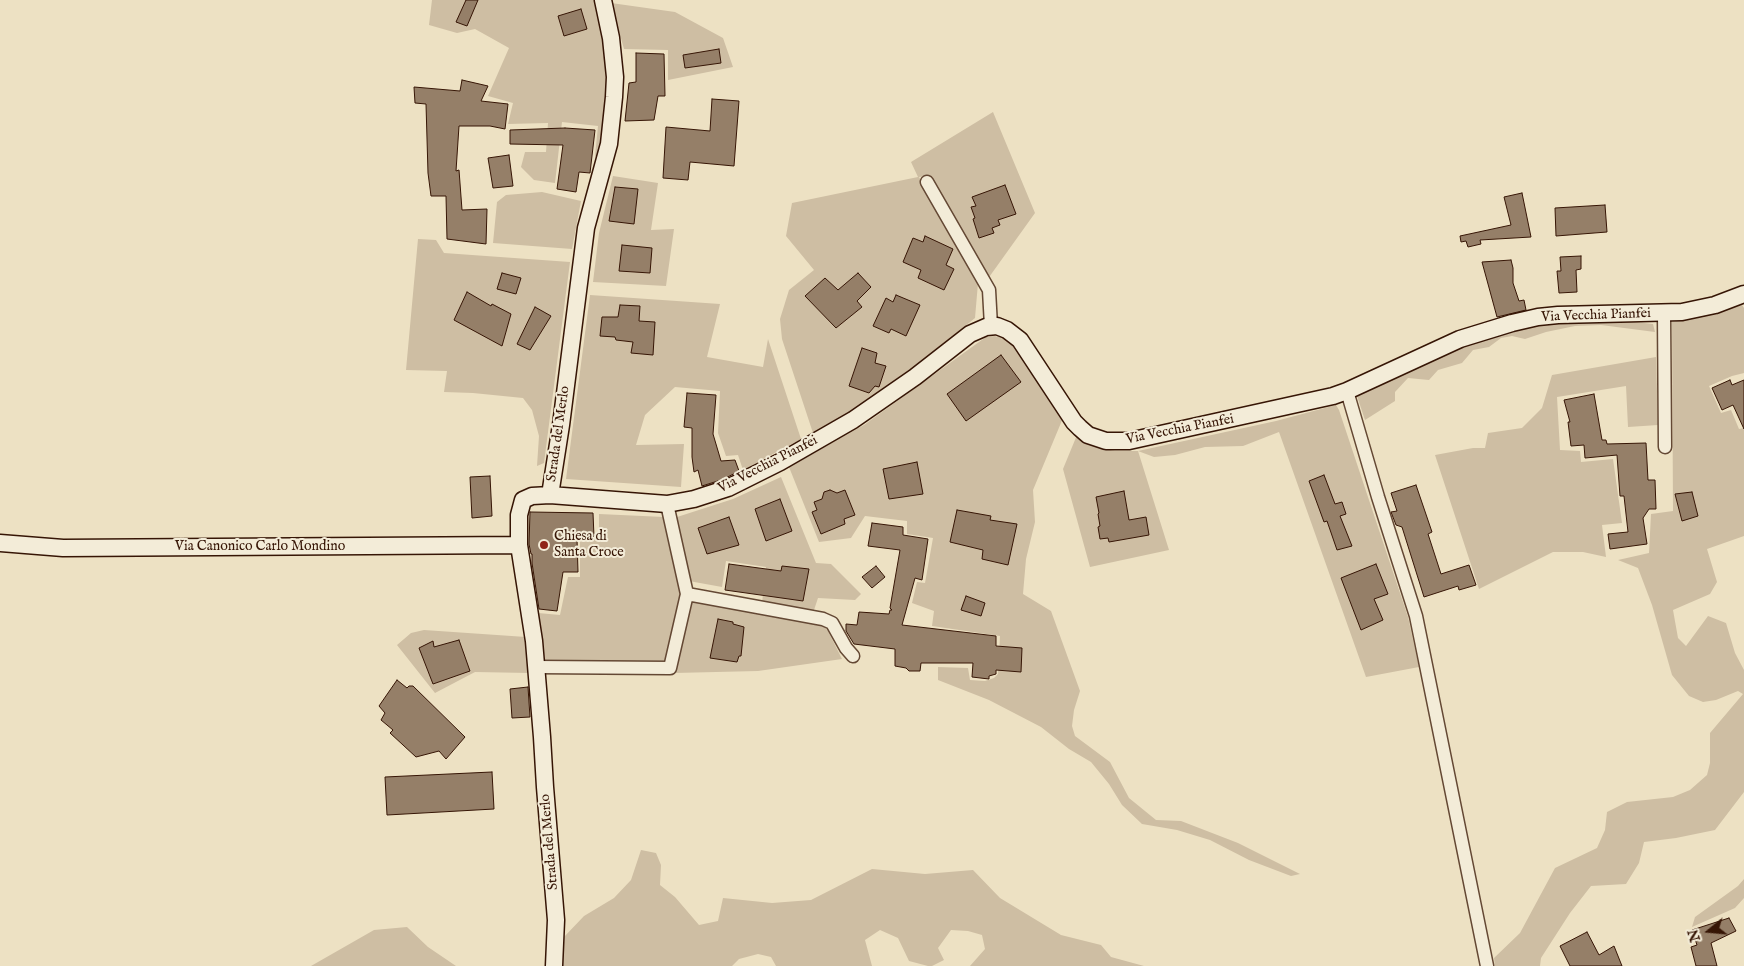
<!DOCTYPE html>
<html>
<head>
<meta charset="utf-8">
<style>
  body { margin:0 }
  #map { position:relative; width:1744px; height:966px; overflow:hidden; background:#ede1c3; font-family:"IM FELL English",serif }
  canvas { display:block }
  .north { position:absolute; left:1684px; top:906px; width:50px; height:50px; -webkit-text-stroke:4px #f3ecd8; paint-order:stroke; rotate:253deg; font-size:14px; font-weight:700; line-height:20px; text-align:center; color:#361505 }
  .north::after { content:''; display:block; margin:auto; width:18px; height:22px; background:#361505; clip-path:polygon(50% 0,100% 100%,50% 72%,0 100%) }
</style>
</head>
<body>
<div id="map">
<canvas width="1744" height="966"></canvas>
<div class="north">N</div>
</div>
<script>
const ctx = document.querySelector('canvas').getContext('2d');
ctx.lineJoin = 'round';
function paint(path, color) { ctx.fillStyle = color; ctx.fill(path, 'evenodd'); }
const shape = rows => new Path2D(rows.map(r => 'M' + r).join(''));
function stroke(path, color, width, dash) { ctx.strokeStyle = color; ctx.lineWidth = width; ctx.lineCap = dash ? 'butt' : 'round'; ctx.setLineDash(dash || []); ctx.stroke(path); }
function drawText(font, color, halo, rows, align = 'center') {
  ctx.font = font + ' "IM FELL English",serif'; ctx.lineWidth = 4; ctx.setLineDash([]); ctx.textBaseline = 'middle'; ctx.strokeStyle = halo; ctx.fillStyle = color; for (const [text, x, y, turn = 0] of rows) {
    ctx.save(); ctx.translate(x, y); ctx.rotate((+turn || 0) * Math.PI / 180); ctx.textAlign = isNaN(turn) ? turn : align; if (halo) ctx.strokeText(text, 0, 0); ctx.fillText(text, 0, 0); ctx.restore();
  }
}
const green = shape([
  [432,0,597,0,603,20,608,79,606,120,599,159,595,156,598,126,562,122,555,183,534,180,521,167,525,152,546,152,548,123,508,124,513,103,488,96,509,48,475,29,457,33,429,25],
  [611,3,675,12,723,38,733,67,668,80,668,50,624,49],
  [993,112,1035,213,987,280,929,176,919,177,978,283,975,318,914,368,851,413,813,433,782,339,780,319,789,290,814,270,786,236,792,203,918,177,911,162],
  [613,176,658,183,651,230,674,229,666,286,593,282,599,233],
  [542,192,581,201,572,249,493,243,497,202,506,195],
  [418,239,436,240,444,253,570,262,544,463,537,466,539,436,532,410,523,398,473,393,444,392,447,371,406,370],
  [590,295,720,304,707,357,763,367,768,339,801,439,743,470,738,455,726,456,718,433,720,391,675,387,645,415,636,445,684,444,681,487,566,479],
  [1742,305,1744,308,1744,373,1732,376,1709,386,1721,413,1731,410,1739,429,1744,428,1744,536,1707,549,1717,582,1710,594,1673,610,1678,638,1686,646,1708,616,1726,623,1735,653,1744,670,1744,792,1715,830,1676,838,1644,842,1639,863,1626,884,1591,886,1570,913,1541,958,1540,966,1495,966,1494,958,1520,933,1555,868,1597,848,1605,830,1607,812,1627,802,1673,797,1690,790,1707,775,1710,763,1710,733,1743,694,1738,691,1716,700,1703,702,1689,696,1672,675,1652,605,1638,568,1618,560,1649,553,1651,514,1673,511,1672,322,1716,313],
  [1626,321,1653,324,1655,332,1601,325,1575,326,1546,332,1525,339,1512,336,1501,338,1489,347,1473,350,1462,363,1438,370,1429,380,1408,378,1395,392,1395,401,1365,420,1357,396,1423,361,1495,335,1530,327,1560,323],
  [995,336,1003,338,1012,343,1019,352,1063,418,1033,490,1035,522,1026,559,1023,594,1051,611,1080,691,1074,710,1072,726,1075,736,1110,762,1129,798,1156,820,1181,821,1238,843,1300,874,1291,876,1249,860,1210,840,1177,830,1142,824,1122,805,1109,784,1091,762,1069,749,1041,727,989,700,938,680,938,667,968,668,970,680,985,681,994,678,998,674,1000,636,932,626,934,611,912,603,917,582,925,583,933,538,907,534,907,521,865,516,851,538,819,542,789,467,864,425,972,347,986,337],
  [1656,357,1658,425,1628,427,1626,386,1557,397,1560,450,1580,451,1581,462,1613,459,1622,523,1602,525,1606,557,1583,552,1553,552,1479,589,1435,455,1473,448,1485,448,1488,433,1522,428,1542,408,1552,375],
  [1336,405,1339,410,1408,617,1419,667,1366,677,1279,432,1243,446,1205,447,1175,455,1154,457,1138,451,1169,550,1090,567,1063,469,1077,435,1100,448,1115,451,1138,451,1276,421],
  [781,477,816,563,831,564,861,594,855,600,818,598,813,613,762,603,766,567,726,561,722,587,689,581,674,518,733,499],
  [599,514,664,517,681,595,668,664,545,663,538,613,560,615,568,577,580,577,580,541,584,542,584,539,599,539],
  [690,600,823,625,828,631,842,659,758,671,674,673],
  [424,630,526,637,530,673,475,672,435,693,397,645,411,633],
  [641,850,656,853,661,865,660,885,675,897,699,925,718,921,723,898,772,903,811,900,872,869,925,874,973,870,1000,898,1061,935,1101,945,1111,957,1144,966,970,966,985,949,982,935,968,931,951,930,938,948,944,960,932,966,928,966,909,961,898,938,880,930,865,940,872,966,776,966,771,957,758,954,739,959,732,966,562,966,564,937,584,916,614,898,631,880],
  [1744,879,1744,898,1735,908,1692,927,1695,917,1738,886],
  [407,927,428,947,456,966,311,966,374,930]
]);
const building = shape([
  [466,0,478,0,467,26,456,22,466,0],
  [581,9,587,29,564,36,558,16,581,9],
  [719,49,721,63,685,68,683,55,719,49],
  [636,53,664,54,665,96,658,96,654,120,625,121,629,83,636,82,636,53],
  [462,80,488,86,481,101,508,104,505,129,490,126,459,126,456,171,459,170,462,210,487,209,486,244,447,239,446,196,431,196,428,173,426,104,415,103,414,87,460,91,462,80],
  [712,99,739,101,734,166,690,162,688,180,663,178,666,127,710,131,712,99],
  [565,128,595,130,590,173,579,172,576,192,557,189,563,145,510,144,510,130,565,128],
  [509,155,513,186,493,188,488,158,509,155],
  [1005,185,1016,214,998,220,1000,225,992,228,994,233,979,238,973,219,975,218,971,207,976,206,972,197,1005,185],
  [615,187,638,189,634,224,609,221,615,187],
  [1522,193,1531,237,1480,240,1481,244,1468,247,1466,241,1461,242,1460,236,1511,225,1504,197,1522,193],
  [1605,205,1607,232,1556,236,1555,208,1605,205],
  [925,236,953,249,946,265,954,269,944,290,918,278,921,270,903,262,913,238,923,242,925,236],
  [622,245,652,248,650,273,619,271,622,245],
  [1581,256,1581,269,1576,270,1577,292,1559,293,1557,271,1561,271,1560,257,1581,256],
  [1511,260,1513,268,1513,283,1519,301,1524,300,1526,310,1497,317,1482,262,1511,260],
  [502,273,521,278,516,294,497,289,502,273],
  [858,273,871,287,857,301,862,307,836,328,805,296,825,278,838,290,858,273],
  [467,292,491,306,492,304,511,314,502,346,454,320,467,292],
  [896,295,920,305,906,336,891,329,889,333,873,326,886,298,893,302,896,295],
  [620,305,640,306,639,321,655,322,653,355,631,353,633,342,616,340,615,337,600,336,602,317,618,317,620,305],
  [535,307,551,316,530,350,517,344,535,307],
  [862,348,877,353,875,363,886,366,879,387,875,386,869,393,849,386,862,348],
  [1001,355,1021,382,966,421,947,394,1001,355],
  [1730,380,1732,385,1744,380,1744,429,1733,405,1722,410,1712,388,1730,380],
  [687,393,716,395,713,434,721,461,735,460,739,471,724,479,702,486,698,470,694,472,692,457,692,428,684,427,687,393],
  [1594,394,1602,440,1606,440,1607,444,1646,443,1648,480,1655,480,1656,509,1649,509,1643,518,1647,544,1610,549,1608,534,1628,532,1624,496,1620,496,1617,455,1585,458,1584,445,1571,446,1568,422,1570,422,1564,400,1594,394],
  [917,462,923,494,889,499,883,469,917,462],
  [1324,475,1335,504,1342,502,1346,514,1340,516,1352,546,1337,550,1327,521,1324,522,1309,481,1324,475],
  [490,476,492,516,472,518,470,477,490,476],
  [1416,485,1432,532,1428,534,1441,574,1469,565,1476,585,1459,590,1458,586,1424,597,1402,527,1396,525,1391,512,1397,511,1391,493,1416,485],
  [830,490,837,493,845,490,855,515,844,519,845,524,821,534,812,512,817,510,814,502,822,499,824,492,830,490],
  [1124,491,1129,520,1146,517,1149,535,1109,542,1108,538,1100,539,1098,527,1100,526,1098,514,1099,513,1096,497,1124,491],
  [1692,492,1698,516,1682,521,1675,494,1692,492],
  [780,499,792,531,766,541,755,509,780,499],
  [957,510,991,516,990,520,1017,524,1008,565,982,559,983,550,950,542,957,510],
  [530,512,593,513,594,537,582,537,582,539,577,539,578,572,563,572,557,611,539,609,532,563,532,554,531,554,529,544,530,512],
  [729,517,739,545,707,554,698,528,729,517],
  [872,523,903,527,903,535,928,539,922,580,915,578,902,625,996,636,996,646,1022,648,1021,672,996,670,996,674,989,676,989,679,972,677,973,663,921,663,920,671,909,671,906,668,895,666,895,649,854,644,846,631,846,624,857,625,859,612,889,614,890,610,892,610,890,608,900,550,868,546,872,523],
  [729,564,781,571,782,566,809,569,803,601,725,590,729,564],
  [1376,564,1388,594,1374,599,1383,620,1361,630,1341,578,1376,564],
  [876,566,885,577,872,588,862,577,876,566],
  [966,596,985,603,981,616,961,610,966,596],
  [718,619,733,622,733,624,744,627,741,656,739,656,737,662,710,658,718,619],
  [459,640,470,671,433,684,419,648,433,641,434,647,459,640],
  [397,680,407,688,409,686,413,686,465,737,446,759,439,751,416,757,390,733,393,730,381,720,385,713,379,706,397,680],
  [528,687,530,717,512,718,510,689,528,687],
  [492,772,494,809,387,815,385,777,492,772],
  [1729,918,1736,931,1711,943,1717,966,1696,966,1691,947,1697,945,1692,930,1729,918],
  [1587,932,1599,955,1614,946,1622,966,1570,966,1560,946,1587,932]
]);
const street = shape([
  [927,182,989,290,991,326],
  [1664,314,1665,447],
  [1347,391,1378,497,1416,616,1487,966],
  [667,504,687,594,823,619,832,623,846,648,853,656],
  [537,667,670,668,687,594]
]);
const secondary = shape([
  [550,495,667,504,694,499,728,488,780,462,853,420,915,377,970,334,986,327,997,326,1007,330,1020,340,1074,422,1080,428,1088,435,1106,441,1129,441,1333,396,1347,391,1460,339,1512,323,1538,317,1558,315,1682,312,1715,305,1744,294],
  [0,543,63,548,519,545],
  [554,966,556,920,545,787,542,737,534,641,519,545,519,515,523,500,532,496,550,495,561,425,586,228,609,144,614,97,615,77,611,38,603,0]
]);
const markers = [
  [544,545,5,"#8f2418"]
];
const streetNames = [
  ["Via Vecchia Pianfei",1596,316,-2],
  ["Via Vecchia Pianfei",1180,430,-11],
  ["Strada del Merlo",559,434,-82],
  ["Via Vecchia Pianfei",768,465,-27],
  ["Via Canonico Carlo Mondino",260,547],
  ["Strada del Merlo",550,842,-95]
];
const poiNames = [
  ["Chiesa di",554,537],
  ["Santa Croce",554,553]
];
paint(green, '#cebea3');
paint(building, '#957f68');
stroke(building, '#361505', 1);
stroke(street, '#644834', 15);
stroke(secondary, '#361505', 19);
stroke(street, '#f3ecd8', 12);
stroke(secondary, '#f3ecd8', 16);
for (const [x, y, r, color] of markers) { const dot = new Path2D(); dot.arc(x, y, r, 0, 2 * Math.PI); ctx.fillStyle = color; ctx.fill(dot); stroke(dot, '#f3ecd8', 2); }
drawText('14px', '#361505', '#f3ecd8', streetNames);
drawText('14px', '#361505', '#f3ecd8', poiNames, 'left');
</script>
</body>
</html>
